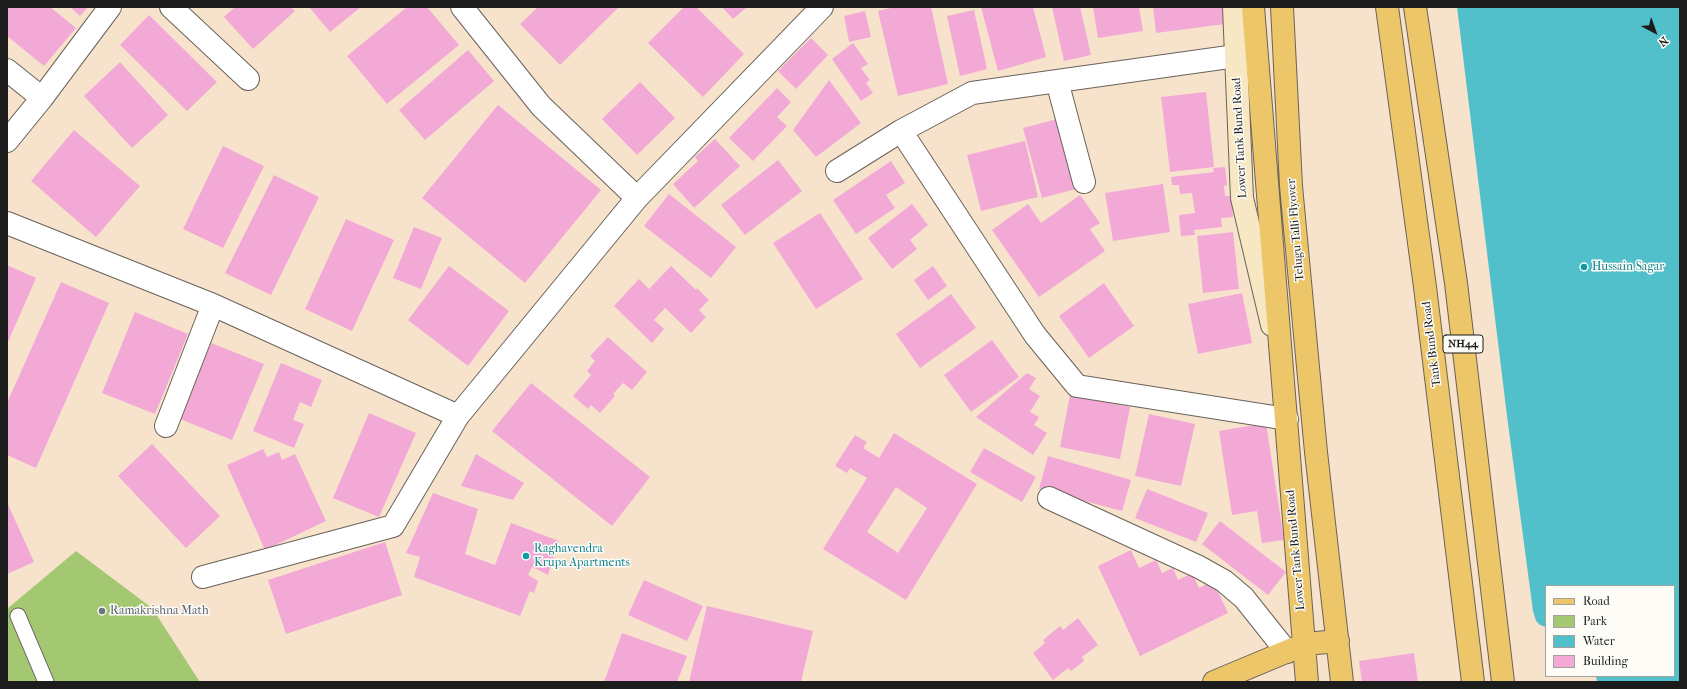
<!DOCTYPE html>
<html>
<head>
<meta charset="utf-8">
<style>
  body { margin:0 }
  #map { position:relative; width:1687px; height:689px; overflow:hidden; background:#f7e3cc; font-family:"IM FELL French Canon",serif }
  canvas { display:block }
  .frame { position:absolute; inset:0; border:8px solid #1c1c1c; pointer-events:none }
  .legend { position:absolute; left:1545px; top:585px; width:130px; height:92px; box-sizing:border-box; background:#fdfcf7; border:1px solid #a3a29f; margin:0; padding:5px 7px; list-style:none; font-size:12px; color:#1c1c1c }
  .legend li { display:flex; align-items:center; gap:8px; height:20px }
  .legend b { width:20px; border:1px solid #a3a29f }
  .north { position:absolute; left:1635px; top:12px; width:40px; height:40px; -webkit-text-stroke:3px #fdfcf7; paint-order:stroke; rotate:139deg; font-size:11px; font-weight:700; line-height:16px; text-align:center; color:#1c1c1c }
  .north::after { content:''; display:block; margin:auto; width:14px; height:18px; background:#1c1c1c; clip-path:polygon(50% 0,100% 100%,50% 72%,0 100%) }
</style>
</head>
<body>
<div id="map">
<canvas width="1687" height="689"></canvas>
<div class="frame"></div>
<ul class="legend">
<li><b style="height:5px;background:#ecc669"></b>Road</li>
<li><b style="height:11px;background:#a4c872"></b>Park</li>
<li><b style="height:11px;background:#52c0ca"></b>Water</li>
<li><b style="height:11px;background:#f3a9d6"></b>Building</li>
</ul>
<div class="north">N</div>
</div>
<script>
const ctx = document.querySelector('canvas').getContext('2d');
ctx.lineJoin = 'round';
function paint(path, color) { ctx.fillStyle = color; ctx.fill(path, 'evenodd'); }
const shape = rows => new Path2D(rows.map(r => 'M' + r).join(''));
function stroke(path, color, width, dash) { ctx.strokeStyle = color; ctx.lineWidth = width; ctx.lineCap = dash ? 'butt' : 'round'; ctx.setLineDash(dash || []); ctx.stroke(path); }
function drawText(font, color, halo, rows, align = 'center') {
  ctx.font = font + ' "IM FELL French Canon",serif'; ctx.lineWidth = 3; ctx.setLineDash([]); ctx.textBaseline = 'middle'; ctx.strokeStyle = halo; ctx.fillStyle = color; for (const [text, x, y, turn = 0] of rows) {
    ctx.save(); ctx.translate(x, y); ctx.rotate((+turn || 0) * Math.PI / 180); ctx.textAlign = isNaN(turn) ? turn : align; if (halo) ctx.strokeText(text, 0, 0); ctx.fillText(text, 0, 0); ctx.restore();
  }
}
const green = shape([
  [76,551,152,608,200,682,7,682,7,609]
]);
const water = shape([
  [1457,7,1680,7,1680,682,1597,682,1596,676,1674,676,1674,586,1546,586,1546,627,1540,625,1536,621,1533,611,1507,416]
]);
const building = shape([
  [7,7,50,7,76,28,44,66,7,36],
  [70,7,88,7,80,16],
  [235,7,291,7,295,11,253,49,224,17],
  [309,7,361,7,330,32],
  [407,7,427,7,459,45,387,104,347,56],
  [538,7,619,7,560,65,520,24],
  [684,7,696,7,744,54,703,97,648,43],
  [722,7,747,7,733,19],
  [895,7,931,7,948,84,898,96,878,11],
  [981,7,1033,7,1046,57,998,71],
  [1052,7,1080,7,1091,55,1064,61],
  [1093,7,1139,7,1143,31,1098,38],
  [1153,7,1223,7,1225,24,1156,33],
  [974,10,987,69,960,76,947,16],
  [865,11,871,37,849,42,844,16],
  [149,15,217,82,187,111,120,45],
  [811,38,828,55,796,89,778,71],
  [853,43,868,64,861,68,870,80,866,83,873,93,861,101,832,59],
  [468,50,494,81,425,140,399,110],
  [120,62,168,115,132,148,84,96],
  [829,80,861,123,816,157,793,130],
  [640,82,675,118,637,155,602,119],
  [777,88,791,102,777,117,787,126,753,161,729,138],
  [1206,92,1214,167,1170,172,1161,97],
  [498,105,601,190,525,283,422,198],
  [1057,119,1076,189,1042,198,1023,128],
  [74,130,140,186,96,237,31,181],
  [715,139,740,166,694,208,673,184,698,161,695,157],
  [1025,141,1038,197,981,211,967,155],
  [223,146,264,166,223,248,183,229],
  [778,160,802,191,745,235,721,205],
  [891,161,905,183,886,195,895,208,856,234,833,200],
  [1225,167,1227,185,1224,186,1225,196,1231,196,1233,217,1221,218,1222,227,1194,230,1195,235,1181,236,1179,215,1195,213,1192,193,1180,194,1179,185,1172,185,1171,177,1214,172,1213,168],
  [274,175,319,197,271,295,225,273],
  [1163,184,1170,232,1113,241,1105,193],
  [669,194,736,247,711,278,644,226],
  [1080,195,1100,223,1090,229,1105,251,1039,297,992,230,1028,204,1041,223],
  [912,204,928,225,910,240,917,249,892,269,868,238],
  [820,213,863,279,816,309,773,243],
  [346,219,394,240,352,331,305,309],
  [414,227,442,238,421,289,393,278],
  [1233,232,1239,289,1203,293,1197,236],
  [7,265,36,278,7,344],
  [449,266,509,311,468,366,408,320],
  [671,266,696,290,697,288,709,300,699,310,706,317,691,333,665,308,654,320,664,329,652,343,614,306,639,279,649,289],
  [933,266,947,286,928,300,914,280],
  [61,282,109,303,36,468,7,455,7,403],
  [1104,283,1134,326,1089,358,1059,316],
  [1242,293,1252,343,1198,354,1188,304],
  [951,294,976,328,920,368,896,334],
  [135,312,188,334,155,414,102,393],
  [608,337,647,372,632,390,623,383,613,394,615,396,600,413,591,405,588,409,573,396,591,375,587,371,595,361,590,356],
  [992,340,1019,377,971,412,944,375],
  [211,343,264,364,232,440,180,419],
  [281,363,322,380,311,407,300,402,293,420,304,424,294,448,253,431],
  [1027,373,1036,378,1029,389,1040,396,1030,412,1039,417,1034,425,1047,433,1033,455,976,417],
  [531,383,650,477,612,526,492,431],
  [1070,395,1130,407,1120,459,1060,447],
  [369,413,416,433,379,517,333,498],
  [1149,414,1195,424,1181,486,1135,476],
  [1266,423,1284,540,1262,543,1257,511,1232,515,1219,431],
  [894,433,977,484,906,600,823,549,867,478,850,468,847,473,835,466,855,435,867,442,863,448,879,458],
  [896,487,927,508,898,553,867,532],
  [152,444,220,516,186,548,118,476],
  [984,448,1036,477,1022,502,970,472],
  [263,449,267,457,279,452,282,460,295,454,326,521,265,550,227,465],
  [476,454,524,483,513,500,461,486],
  [1048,456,1131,480,1122,511,1039,489],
  [1147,489,1208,513,1196,542,1135,518],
  [433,493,478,509,465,554,495,565,511,523,559,541,548,575,532,567,528,575,538,581,534,593,530,591,520,616,414,577,420,557,406,553],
  [7,502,34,562,7,574],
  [1220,521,1286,572,1268,595,1202,544],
  [385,542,402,595,286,634,268,580],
  [1131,550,1139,568,1156,560,1162,573,1173,568,1178,580,1192,573,1199,588,1213,581,1228,613,1140,656,1098,566],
  [644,580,703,606,687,641,628,615],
  [707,606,813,631,801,682,689,682],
  [1078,618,1098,645,1082,657,1084,661,1071,671,1068,668,1053,680,1033,653,1045,643,1043,640,1060,626,1063,630],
  [622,633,687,656,677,682,604,682],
  [1414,653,1418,682,1362,682,1359,661]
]);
const service = shape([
  [18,616,46,682]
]);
const minor = shape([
  [171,7,248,79],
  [462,7,541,106,637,198],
  [7,70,42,98],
  [1057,81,1084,182],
  [901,131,1035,335,1077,386,1287,419],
  [7,141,42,98,110,7],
  [837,171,901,131,972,93,1236,56],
  [7,223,213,305,458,416],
  [166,426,213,305],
  [1049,498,1199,567,1224,581,1244,598,1287,652],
  [203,577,393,526,458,416,637,198,822,7]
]);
const secondary = shape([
  [1234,7,1242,198,1272,325]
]);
const primary = shape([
  [1253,7,1307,682],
  [1282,7,1291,186,1316,452,1342,682],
  [1214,682,1305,644,1338,641]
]);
const trunk = shape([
  [1387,7,1425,287,1473,682],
  [1415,7,1456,283,1503,682]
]);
const markers = [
  [1584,267,4,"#0f9aa8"],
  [526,556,4,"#0f9aa8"],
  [102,611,4,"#6b7280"]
];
const shields = [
  [1463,344,40]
];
const shieldNames = [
  ["NH44",1463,344]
];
const streetNames = [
  ["Lower Tank Bund Road",1240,138,-93],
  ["Telugu Talli Flyover",1296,230,-95],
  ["Tank Bund Road",1432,344,-97],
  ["Lower Tank Bund Road",1296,550,-95]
];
const cultureNames = [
  ["Hussain Sagar",1592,267],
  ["Raghavendra",534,549],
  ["Krupa Apartments",534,563]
];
const worshipNames = [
  ["Ramakrishna Math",110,611]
];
paint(green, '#a4c872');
paint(water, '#52c0ca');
paint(building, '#f3a9d6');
stroke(service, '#69625a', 17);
stroke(minor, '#69625a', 24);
stroke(secondary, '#69625a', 24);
stroke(primary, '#69625a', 24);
stroke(trunk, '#69625a', 24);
stroke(service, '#fff', 15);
stroke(minor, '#fff', 22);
stroke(secondary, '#f7e8c3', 22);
stroke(primary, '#ecc669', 22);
stroke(trunk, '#ecc669', 22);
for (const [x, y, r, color] of markers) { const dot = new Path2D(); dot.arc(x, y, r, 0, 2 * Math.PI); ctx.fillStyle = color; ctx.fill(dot); stroke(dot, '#fdfcf7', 1.5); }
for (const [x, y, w] of shields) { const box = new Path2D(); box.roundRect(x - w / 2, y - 9, w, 18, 3); ctx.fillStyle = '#fdfcf7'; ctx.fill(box); stroke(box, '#1c1c1c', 1); }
drawText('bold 11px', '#1c1c1c', null, shieldNames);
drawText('12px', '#1c1c1c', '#fdfcf7', streetNames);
drawText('12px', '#0d838f', '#fdfcf7', cultureNames, 'left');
drawText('12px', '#5b616d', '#fdfcf7', worshipNames, 'left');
</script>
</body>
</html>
